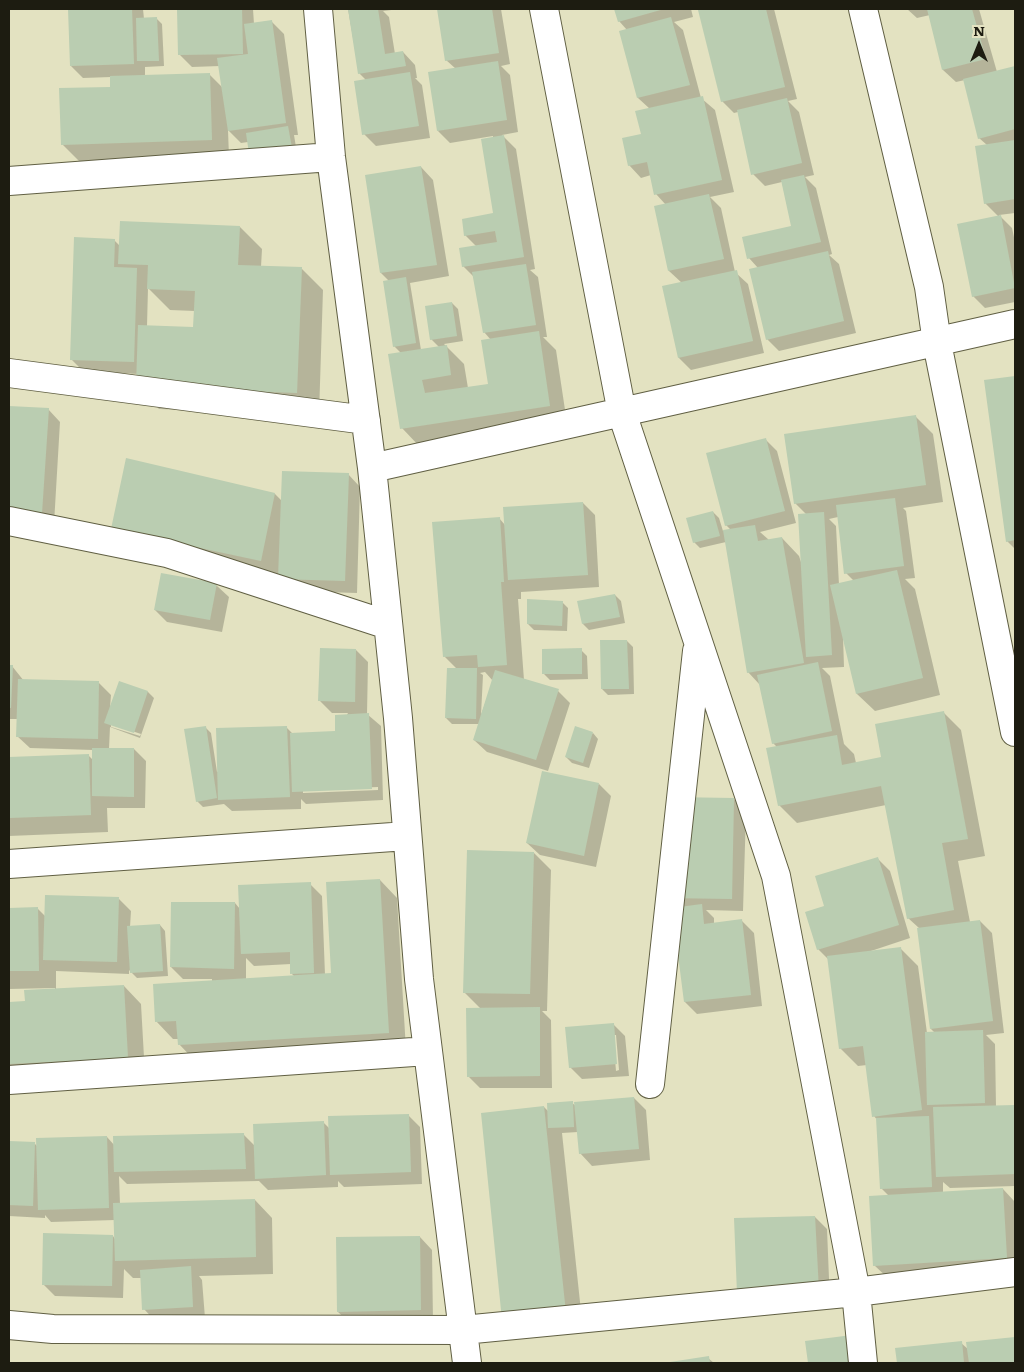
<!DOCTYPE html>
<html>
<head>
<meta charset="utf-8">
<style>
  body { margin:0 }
  #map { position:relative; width:1024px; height:1372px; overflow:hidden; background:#e3e2c1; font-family:Literata,serif }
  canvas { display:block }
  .frame { position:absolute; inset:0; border:10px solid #1d1c11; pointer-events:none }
  .north { position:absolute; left:954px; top:20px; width:50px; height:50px; -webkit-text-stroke:4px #e3e2c1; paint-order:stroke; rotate:0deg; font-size:14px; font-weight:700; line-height:20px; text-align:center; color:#1d1c11 }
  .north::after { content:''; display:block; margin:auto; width:18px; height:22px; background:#1d1c11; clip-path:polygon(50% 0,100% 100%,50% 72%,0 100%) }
</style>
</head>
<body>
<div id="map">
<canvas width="1024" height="1372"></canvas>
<div class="frame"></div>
<div class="north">N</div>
</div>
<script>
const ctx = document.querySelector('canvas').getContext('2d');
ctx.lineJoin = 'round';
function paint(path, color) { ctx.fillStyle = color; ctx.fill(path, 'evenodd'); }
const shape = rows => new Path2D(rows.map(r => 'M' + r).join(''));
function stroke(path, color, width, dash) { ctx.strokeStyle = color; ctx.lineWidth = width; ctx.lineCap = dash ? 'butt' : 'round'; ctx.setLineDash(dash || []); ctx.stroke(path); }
const shadow = shape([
  [69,9,143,9,144,19,156,18,162,24,164,66,145,67,145,76,209,74,223,88,220,66,192,67,180,55,178,9,253,9,254,24,272,22,284,34,298,135,294,135,297,153,248,142,241,143,228,130,229,157,80,162,62,144,111,88,111,77,83,78,71,66],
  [348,9,400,9,383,11,389,17,395,54,403,52,415,65,417,78,415,78,422,85,430,138,376,146,364,134,366,80,359,73],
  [438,9,501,9,510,64,501,66,510,75,518,132,502,135,516,149,535,269,530,270,538,277,547,337,543,337,556,350,567,423,419,446,402,428,401,353,394,346,389,281,381,273,367,176,421,167,433,180,449,276,410,283,421,350,439,347,431,339,452,303,458,309,463,341,444,344,464,364,468,388,489,385,491,340,484,332,475,278,463,266,477,247,465,235,494,214,493,138,493,136,450,143,438,131,456,69,446,60],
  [615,9,691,9,693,17,674,22,683,30,701,98,715,110,734,192,710,197,721,208,735,272,748,284,764,353,691,370,679,358,682,283,669,271,655,207,666,205,656,194,651,175,641,178,629,165,642,135,650,109,638,98,627,30,619,21],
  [700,9,774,9,797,99,788,101,799,112,814,175,805,177,816,188,832,254,829,255,839,264,856,333,779,351,767,339,758,268,749,258,792,227,782,182,765,186,753,174,738,112,734,113,722,101],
  [907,9,979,9,997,72,1015,67,1015,213,999,215,1012,228,1015,242,1015,302,985,308,973,296,998,216,985,203,987,145,979,138,965,80,956,82,943,70,930,15,917,18],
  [240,227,262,249,261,267,301,268,323,290,319,415,159,409,138,387,138,374,83,371,71,359,114,240,120,246],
  [148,288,170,310,195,311,194,328,147,326],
  [1015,378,1015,549,1007,541,986,381],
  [9,407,48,409,60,422,54,524,9,522],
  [915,416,933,434,943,502,903,508,906,511,915,578,905,579,915,589,940,695,875,711,857,694,843,636,844,667,822,668,830,676,844,744,854,754,856,763,883,758,943,712,961,730,985,856,958,861,970,922,980,921,992,933,1004,1033,986,1035,995,1044,996,1107,1015,1106,1015,1186,950,1188,943,1182,943,1193,1003,1189,1015,1202,1015,1276,892,1282,874,1265,889,1196,881,1188,878,1121,874,1116,867,1065,858,1066,840,1048,829,960,818,949,826,907,877,858,890,871,910,938,865,953,900,948,918,966,927,1033,935,1033,931,1029,919,928,908,918,886,805,797,823,779,805,778,748,773,743,760,685,748,672,726,542,700,548,694,542,713,512,719,518,723,531,731,530,726,525,765,439,777,451,796,523,760,532,769,540,782,538,799,556,802,565,806,514,795,503],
  [838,517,846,573,854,581,839,585,836,526,829,519],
  [127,460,275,494,282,501,348,474,360,487,357,593,292,591,130,546],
  [583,503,595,515,599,587,521,592,521,599,518,599,524,680,558,691,570,703,548,771,487,752,474,740,479,724,452,724,446,718,457,669,444,656,499,518,505,525],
  [485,672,493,681,481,715,483,675,480,673],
  [216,585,229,597,222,632,167,622,155,610],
  [615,595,621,601,625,623,589,630,583,624,578,602],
  [562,602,568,608,567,631,534,630,528,624],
  [627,641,633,647,634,694,608,695,602,689],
  [356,650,368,662,367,714,381,726,383,800,306,804,301,799,301,809,232,811,224,804,203,807,197,801,205,727,211,733,217,772,287,728,293,734,337,732,348,713,332,713,320,701],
  [378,787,378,790,303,793,303,790],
  [581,650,587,656,588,679,550,680,544,674],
  [9,666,12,666,24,681,98,682,111,695,110,708,120,682,148,692,154,698,140,738,110,727,109,749,134,749,146,761,145,808,107,808,108,832,9,836,9,758,88,755,93,760,93,750,30,748,17,736,18,719,9,719],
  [111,724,141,734,140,736,111,727],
  [593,733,598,739,589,768,572,763,566,757],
  [599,784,611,796,596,867,540,855,527,843],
  [734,799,746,812,743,911,706,910,714,918,714,924,742,921,754,933,762,1006,697,1014,685,1002,680,908,669,898],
  [534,853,551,870,547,1011,542,1011,551,1020,552,1088,480,1088,468,1076,481,1009,464,992],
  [380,880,397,898,406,1050,196,1062,179,1044,179,1039,173,1039,156,1021,212,981,212,979,183,979,171,967,235,903,240,909,310,884,322,896,325,975,332,975],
  [246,958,254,966,291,964,292,974,295,977,246,980],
  [119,899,131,911,130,927,160,925,165,931,168,976,137,978,129,970,129,974,56,971,56,990,124,986,141,1004,145,1075,9,1081,9,1003,26,1003,55,990,55,988,9,989,9,909,37,908,45,916],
  [613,1024,625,1036,629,1076,582,1079,570,1067],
  [613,1035,616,1035,619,1070,616,1071],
  [634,1098,646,1110,650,1160,592,1166,580,1153,578,1132,562,1133,583,1330,521,1337,544,1107,549,1112,572,1103,576,1106],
  [408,1115,420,1127,422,1184,344,1187,338,1181,338,1187,268,1190,259,1181,127,1184,119,1176,120,1204,255,1200,272,1218,273,1274,199,1276,202,1280,205,1318,156,1322,144,1309,141,1278,133,1278,124,1269,123,1298,55,1296,43,1284,113,1236,115,1239,115,1220,51,1222,45,1215,45,1218,9,1216,9,1143,35,1144,38,1147,107,1137,115,1146,244,1135,255,1146,323,1122,330,1129],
  [815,1217,827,1229,830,1303,736,1220],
  [420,1237,432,1250,433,1322,351,1324,338,1312],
  [1015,1338,1015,1363,898,1363,897,1349,961,1343,968,1349,967,1343],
  [708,1358,714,1363,671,1363]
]);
const building = shape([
  [68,9,132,9,134,64,70,66],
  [177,9,242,9,243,54,178,55],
  [348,9,378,9,385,54,403,51,406,66,358,74],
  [437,9,492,9,499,53,445,61],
  [614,9,664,9,618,22],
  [704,9,766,9,785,87,721,102,698,10],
  [927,9,972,9,986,59,942,70],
  [157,17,159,61,137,61,136,18],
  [671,17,690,85,637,98,619,31],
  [272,20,286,123,228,131,217,58,248,54,244,24],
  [498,61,507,120,437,131,428,72],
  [1015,66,1015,129,978,139,963,79],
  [410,72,419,126,362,135,354,81],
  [210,73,212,140,61,145,59,88,110,87,110,76],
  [703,96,722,180,654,195,647,162,628,166,622,138,641,134,635,111],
  [787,98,802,163,751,175,737,110],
  [288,126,292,148,249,154,246,133],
  [504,135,524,257,462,267,459,248,497,242,495,231,464,236,462,219,493,213,481,139],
  [1015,140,1015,199,984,204,975,146],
  [421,166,437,265,380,273,365,175],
  [804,175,821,242,747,259,742,237,791,226,781,180],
  [709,194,724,259,668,271,654,206],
  [1001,215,1015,288,972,297,957,224],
  [120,221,240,226,238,265,302,267,297,393,136,387,138,325,193,327,195,291,147,289,148,265,118,264],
  [74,237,115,239,114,267,137,268,134,362,70,360],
  [828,251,844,321,766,340,749,269],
  [526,264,536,325,483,333,472,272],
  [737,270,753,341,678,358,662,286],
  [406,277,416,343,393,347,383,281],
  [452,302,457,336,430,340,425,306],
  [539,331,550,406,400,429,388,354,447,345,451,375,422,380,425,393,488,384,481,340],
  [1015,376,1015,540,1006,542,984,380],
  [9,406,49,408,42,513,9,511],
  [916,415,926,485,794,504,784,434],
  [766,438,785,511,725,526,706,453],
  [126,458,275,493,261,561,111,529],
  [282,471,349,473,345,581,278,579],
  [895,498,904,566,844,574,836,505],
  [583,502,588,575,508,580,503,507],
  [713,511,720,536,693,543,686,518],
  [824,512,832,655,806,657,798,514],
  [500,517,504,582,501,582,507,665,478,667,477,655,443,657,432,522],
  [755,525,758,541,782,537,804,663,747,673,723,530],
  [897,570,923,678,856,694,830,585],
  [161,573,217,583,210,620,154,610],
  [615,594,620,617,582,624,577,601],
  [527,599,563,601,562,626,527,624],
  [600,640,627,640,629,689,601,689],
  [320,648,356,649,355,702,318,701],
  [582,648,582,674,542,674,542,649],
  [818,662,832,731,772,744,757,675],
  [9,665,13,665,11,708,9,708],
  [447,668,477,668,476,719,445,718],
  [495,670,559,689,536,760,473,740],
  [18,679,99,681,98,739,16,737],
  [119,681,148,691,134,733,104,723],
  [944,711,968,839,942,843,954,910,907,919,881,786,778,806,766,748,837,735,842,765,881,757,875,724],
  [369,713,372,789,292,792,290,733,335,731,335,715],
  [206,726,217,798,196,802,184,729],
  [287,726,290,797,218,800,216,728],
  [575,726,593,732,583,763,565,757],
  [92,748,134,748,134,797,92,796],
  [89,754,91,815,9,818,9,757],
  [542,771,599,783,584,856,526,843],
  [671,797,734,798,732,899,668,898],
  [467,850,534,852,530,994,463,993],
  [878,857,899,925,817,950,805,912,824,906,815,876],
  [380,879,389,1033,178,1045,176,1021,155,1022,153,984,331,973,326,882],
  [311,882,314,973,290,974,290,952,241,954,238,885],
  [45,895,119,897,117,962,43,960],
  [171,902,235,902,234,969,170,967],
  [702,904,704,924,742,919,751,995,684,1002,672,908],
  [38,907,39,971,9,971,9,908],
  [980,920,993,1021,930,1029,917,928],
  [160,924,163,971,130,973,127,926],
  [901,947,922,1110,872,1117,863,1046,839,1049,827,956],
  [124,985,128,1058,9,1064,9,1002,25,1001,24,990],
  [540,1007,540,1076,467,1077,466,1008],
  [614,1023,617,1064,569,1068,565,1027],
  [983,1030,985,1103,927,1105,925,1032],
  [634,1097,639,1149,579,1154,574,1102],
  [573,1101,574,1127,548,1128,547,1103],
  [1015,1105,1015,1174,936,1177,933,1107],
  [544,1106,566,1313,502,1320,481,1113],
  [409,1114,411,1172,330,1175,328,1116],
  [929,1116,932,1187,880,1189,876,1118],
  [324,1121,326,1175,255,1179,253,1124],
  [244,1133,246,1169,114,1172,113,1136],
  [107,1136,109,1208,38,1210,36,1138],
  [9,1141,35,1142,33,1206,9,1205],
  [1003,1188,1007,1258,873,1266,869,1196],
  [255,1199,256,1257,115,1261,113,1203],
  [815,1216,819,1291,737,1294,734,1218],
  [43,1233,113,1235,112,1286,42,1285],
  [420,1236,421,1310,337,1312,336,1237],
  [191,1266,193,1307,142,1310,140,1270],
  [852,1335,855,1363,808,1363,805,1341],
  [1015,1337,1015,1363,969,1363,966,1342],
  [962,1341,964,1363,897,1363,895,1348],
  [709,1356,710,1363,670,1363,670,1362]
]);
const minor = shape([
  [318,9,331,157,372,468,398,718,419,979,467,1363],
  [544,9,622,413,776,876,856,1292,863,1363],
  [863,9,929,287,937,343,1015,732],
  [9,181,331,157],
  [9,373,366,420],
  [372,468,1015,324],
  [9,521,167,553,388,625],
  [9,864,407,836],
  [9,1080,428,1051],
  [650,1084,697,651],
  [9,1325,53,1329,463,1330,856,1292,1015,1272]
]);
paint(shadow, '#0003');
paint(building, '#bacdb1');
stroke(minor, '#605f43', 30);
stroke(minor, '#fff', 28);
</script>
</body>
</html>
